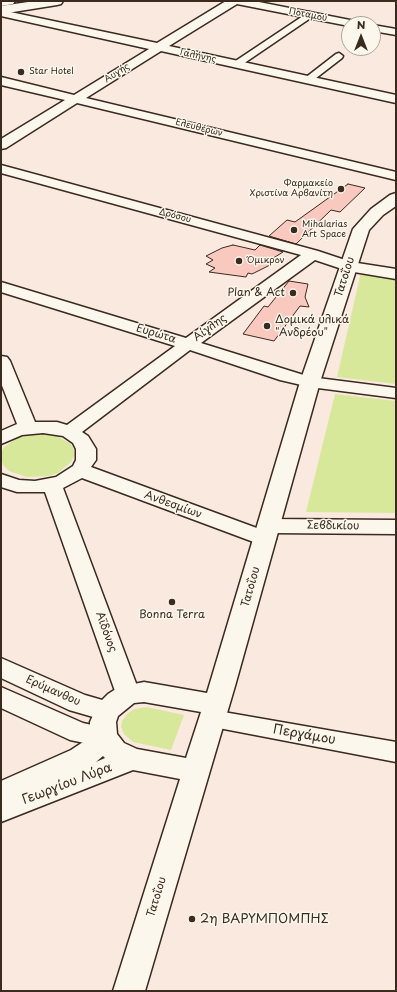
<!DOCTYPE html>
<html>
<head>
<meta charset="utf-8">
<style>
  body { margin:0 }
  #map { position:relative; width:397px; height:992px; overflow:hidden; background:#fae9df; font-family:"Playpen Sans",sans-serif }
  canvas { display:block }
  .frame { position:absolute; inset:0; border:2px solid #3b2a1e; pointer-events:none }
  .north { position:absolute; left:341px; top:16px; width:40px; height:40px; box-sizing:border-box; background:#fbf7ec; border:1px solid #aea59a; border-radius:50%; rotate:0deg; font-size:11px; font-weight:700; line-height:16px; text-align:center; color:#3b2a1e }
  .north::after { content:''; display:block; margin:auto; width:14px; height:18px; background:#3b2a1e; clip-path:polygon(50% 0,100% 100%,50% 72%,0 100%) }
</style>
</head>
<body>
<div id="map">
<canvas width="397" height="992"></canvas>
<div class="frame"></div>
<div class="north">N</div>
</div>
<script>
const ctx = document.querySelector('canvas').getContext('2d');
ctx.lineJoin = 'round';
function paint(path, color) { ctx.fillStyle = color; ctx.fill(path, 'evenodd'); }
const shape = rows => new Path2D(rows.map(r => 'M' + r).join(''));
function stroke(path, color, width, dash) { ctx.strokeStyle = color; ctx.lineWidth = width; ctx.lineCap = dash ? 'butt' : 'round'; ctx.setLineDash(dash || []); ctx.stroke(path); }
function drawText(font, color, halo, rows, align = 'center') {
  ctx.font = font + ' "Playpen Sans",sans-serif'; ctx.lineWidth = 3; ctx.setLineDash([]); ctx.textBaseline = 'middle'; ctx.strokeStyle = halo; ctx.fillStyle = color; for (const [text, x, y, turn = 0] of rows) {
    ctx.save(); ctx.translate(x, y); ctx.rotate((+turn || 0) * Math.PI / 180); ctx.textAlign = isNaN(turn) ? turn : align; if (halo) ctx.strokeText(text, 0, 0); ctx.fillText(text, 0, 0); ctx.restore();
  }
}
const green = shape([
  [361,272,396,278,396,384,337,377],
  [335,394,396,401,396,513,306,512],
  [38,433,57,436,71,444,74,450,74,456,71,462,58,473,48,476,27,477,9,471,4,466,1,460,1,454,4,447,18,438],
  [147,707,184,715,171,750,133,742,124,734,121,727,122,721,127,714,134,709]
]);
const building = shape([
  [348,184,365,188,340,212,331,210,296,244,269,236,287,220,295,222,348,184],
  [233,245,255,250,260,245,283,252,267,262,270,265,252,274,248,273,246,277,209,272,215,268,206,264,213,260,206,256,222,248,233,245],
  [289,281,308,284,305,297,309,307,300,306,274,341,243,334,264,306,268,307,289,281]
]);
const pedestrian = shape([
  [309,12,312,13,313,15,312,17,240,66,234,66,232,64,234,62,309,12],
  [339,53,343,56,342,58,311,82,305,82,303,80,305,78,336,54,339,53]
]);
const minor = shape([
  [226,1,254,1,355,21,359,22,361,24,349,24,349,26,237,4,169,46,396,95,396,103,161,51,86,98,396,172,396,180,77,103,6,148,1,149,1,139,65,100,1,85,1,77,74,95,149,49,1,16,1,10,157,43,226,1],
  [373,25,396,29,396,35,373,31,373,25],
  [1,165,318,251,351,262,396,269,396,279,348,271,315,260,201,343,310,377,396,388,396,398,310,387,280,380,190,350,82,432,88,436,96,449,96,460,91,467,273,534,276,539,273,544,266,546,259,544,82,478,63,488,140,694,136,700,128,703,120,700,116,694,45,492,17,492,1,487,1,474,19,480,35,481,56,477,73,466,76,460,76,449,73,443,63,436,43,433,22,435,1,444,1,431,17,424,1,383,1,356,7,357,10,361,35,422,57,422,67,425,175,346,1,292,1,282,186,338,301,255,1,173,1,165],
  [212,710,396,742,396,762,203,725,200,719,203,713,212,710]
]);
const tertiary = shape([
  [270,519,396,520,396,534,270,533,262,531,259,526,262,521,270,519],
  [1,658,85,695,116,704,120,711,116,718,107,721,69,710,1,678,1,658],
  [1,687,83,723,114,730,117,737,114,744,104,747,70,740,1,708,1,687]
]);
const secondary = shape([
  [35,1,63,1,61,4,57,5,1,14,1,6,35,1],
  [396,193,396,206,383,215,369,230,320,382,235,686,145,991,113,991,180,779,133,770,1,822,1,781,71,750,83,742,90,734,90,722,98,704,108,694,119,687,144,682,207,693,300,382,353,229,371,209,390,195,396,193],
  [144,702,201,712,186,758,137,749,124,743,117,734,116,722,118,716,134,703,144,702],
  [103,756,105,758,96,762,103,756]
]);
const motorway = shape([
  [1,1,15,1,13,4,1,6,1,1]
]);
const markers = [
  [21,72,4,"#3b2a1e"],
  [341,189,4,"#3b2a1e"],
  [294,230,4,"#3b2a1e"],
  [239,261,4,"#3b2a1e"],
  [293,293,4,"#3b2a1e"],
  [267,326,4,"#3b2a1e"],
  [172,602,4,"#3b2a1e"],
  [192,919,4,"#3b2a1e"]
];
const farStreetnames = [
  ["Ποταμού",308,15,11],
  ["Γαλήνης",198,56,12],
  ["Αυγής",117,73,-32],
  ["Ελευθέρων",199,128,14],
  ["Δρόσου",175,216,15]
];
const farPoinames = [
  ["Star Hotel",29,72],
  ["Φαρμακείο",333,184,"right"],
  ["Χριστίνα Αρβανίτη",333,194,"right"],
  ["Mihalarias",302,225],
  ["Art Space",302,235],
  ["Όμικρον",247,261]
];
const streetNames = [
  ["Τατοΐου",345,277,-72],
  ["Αίγλης",210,328,-36],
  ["Ευρώτα",156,334,17],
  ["Ανθεσμίων",173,505,20],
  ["Σεβδικίου",333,526,1],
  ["Τατοΐου",251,587,-74],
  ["Αϊδόνος",106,632,70],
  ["Ερύμανθου",53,691,24],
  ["Τατοΐου",157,897,-73]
];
const poiNames = [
  ["Plan & Act",285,293],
  ["Δομικά υλικά",275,320,"left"],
  ["\"Ανδρέου\"",275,333,"left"],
  ["Bonna Terra",172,615,"center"]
];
const nearStreetnames = [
  ["Περγάμου",304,735,10],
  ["Γεωργίου Λύρα",67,784,-21]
];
const nearPoinames = [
  ["2η ΒΑΡΥΜΠΟΜΠΗΣ",200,919]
];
paint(green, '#d8e89b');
paint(building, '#f9c9c0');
stroke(building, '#3b2a1e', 1);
stroke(pedestrian, '#3b2a1e', 3);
stroke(minor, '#3b2a1e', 3);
stroke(tertiary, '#3b2a1e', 3);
stroke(secondary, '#3b2a1e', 3);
stroke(motorway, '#3b2a1e', 3);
paint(pedestrian, '#fbf7ec');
paint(minor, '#fbf7ec');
paint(tertiary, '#fbf7ec');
paint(secondary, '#fbf7ec');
paint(motorway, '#fbf7ec');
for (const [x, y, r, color] of markers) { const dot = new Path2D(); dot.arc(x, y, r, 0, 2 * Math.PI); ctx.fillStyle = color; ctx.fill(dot); stroke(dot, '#fbf7ec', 1.5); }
drawText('9px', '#3b2a1e', '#fbf7ec', farStreetnames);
drawText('9px', '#3b2a1e', '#fbf7ec', farPoinames, 'left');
drawText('11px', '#3b2a1e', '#fbf7ec', streetNames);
drawText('11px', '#3b2a1e', '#fbf7ec', poiNames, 'right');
drawText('13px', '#3b2a1e', '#fbf7ec', nearStreetnames);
drawText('13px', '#3b2a1e', '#fbf7ec', nearPoinames, 'left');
</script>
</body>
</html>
